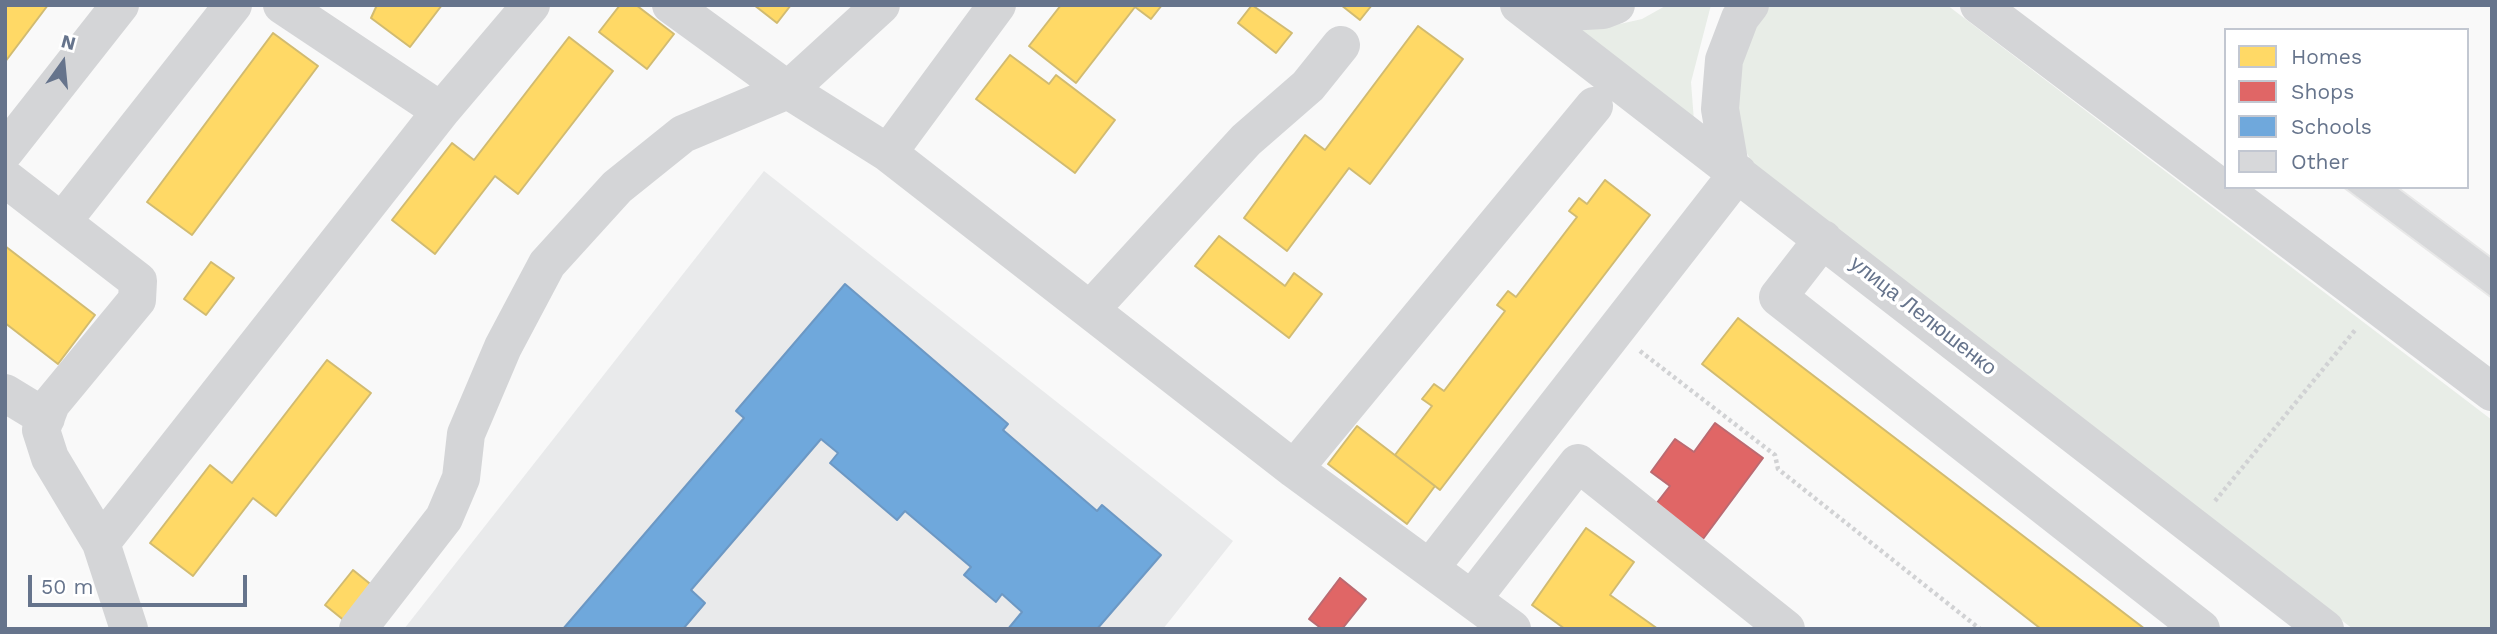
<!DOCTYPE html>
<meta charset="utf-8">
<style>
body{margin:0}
#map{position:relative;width:2497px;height:634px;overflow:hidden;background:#f9f9f9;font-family:"Work Sans",sans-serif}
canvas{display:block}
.frame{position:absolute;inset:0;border:7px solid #66748c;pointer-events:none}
.legend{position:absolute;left:2224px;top:28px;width:245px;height:161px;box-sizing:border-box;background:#fff;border:2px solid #c2c7d1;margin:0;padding:9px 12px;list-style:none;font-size:21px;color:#66748c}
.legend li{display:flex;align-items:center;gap:14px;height:35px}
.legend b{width:35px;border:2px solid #c2c7d1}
.north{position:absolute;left:28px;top:28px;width:70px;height:70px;-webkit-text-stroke:5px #fff;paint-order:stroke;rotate:15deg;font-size:19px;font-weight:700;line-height:28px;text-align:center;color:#66748c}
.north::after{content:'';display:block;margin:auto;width:24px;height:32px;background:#66748c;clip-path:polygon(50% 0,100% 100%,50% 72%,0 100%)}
.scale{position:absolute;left:28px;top:575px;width:219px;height:32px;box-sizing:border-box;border:4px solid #66748c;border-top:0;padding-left:9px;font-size:21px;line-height:24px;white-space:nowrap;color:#66748c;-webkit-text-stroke:5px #fff;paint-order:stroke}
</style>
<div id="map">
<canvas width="2497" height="634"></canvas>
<div class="frame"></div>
<ul class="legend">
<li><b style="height:19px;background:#ffd966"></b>Homes</li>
<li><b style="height:19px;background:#e06666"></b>Shops</li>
<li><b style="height:19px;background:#6fa8dc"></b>Schools</li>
<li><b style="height:19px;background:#d7d8da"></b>Other</li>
</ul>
<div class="north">N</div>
<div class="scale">50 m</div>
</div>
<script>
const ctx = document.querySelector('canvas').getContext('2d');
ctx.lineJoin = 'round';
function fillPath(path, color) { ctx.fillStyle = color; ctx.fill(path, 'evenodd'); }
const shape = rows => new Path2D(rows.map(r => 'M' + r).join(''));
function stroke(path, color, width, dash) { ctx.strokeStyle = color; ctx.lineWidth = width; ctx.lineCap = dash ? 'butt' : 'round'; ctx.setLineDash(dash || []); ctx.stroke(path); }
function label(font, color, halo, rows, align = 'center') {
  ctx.font = font + ' "Work Sans",sans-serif'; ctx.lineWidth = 7; ctx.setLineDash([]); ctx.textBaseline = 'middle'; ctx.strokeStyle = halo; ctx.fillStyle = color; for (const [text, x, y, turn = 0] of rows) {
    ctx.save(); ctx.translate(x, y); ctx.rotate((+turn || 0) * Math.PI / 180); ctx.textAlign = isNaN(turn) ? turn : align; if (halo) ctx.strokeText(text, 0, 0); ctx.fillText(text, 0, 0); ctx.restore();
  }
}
fillPath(shape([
 [764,171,1233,541,1163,629,404,629]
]), '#e9eaeb');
fillPath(shape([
 [1667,5,1711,5,1691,82,1695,134,1563,27,1620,24,1642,19],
 [1764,5,1947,5,2492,420,2492,629,2353,629,1759,174,1738,138,1732,63]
]), '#e8ede7');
const homes = shape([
 [5,5,48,5,5,62,5,5],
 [377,5,442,5,410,47,371,18,377,5],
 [620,5,636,5,674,34,647,69,599,32,620,5],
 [754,5,791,5,777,23,754,5],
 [1061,5,1162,5,1151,19,1135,7,1076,83,1029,46,1061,5],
 [1252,5,1292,33,1276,53,1238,23,1252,5],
 [1341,5,1372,5,1360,20,1341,5],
 [1418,26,1463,59,1370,184,1349,168,1287,251,1244,218,1305,135,1325,150,1418,26],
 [273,33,318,66,192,235,147,202,273,33],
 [569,37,613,71,518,194,495,176,435,254,392,220,452,143,474,160,569,37],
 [1010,55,1049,84,1056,75,1115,120,1075,173,976,99,1010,55],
 [1605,180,1650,215,1440,490,1395,455,1432,406,1422,399,1434,384,1444,391,1505,311,1497,305,1508,291,1516,297,1577,217,1569,211,1579,198,1587,204,1605,180],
 [1219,236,1285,286,1294,273,1322,294,1289,338,1195,266,1219,236],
 [5,246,95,315,58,364,5,323,5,246],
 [211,262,234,278,206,315,184,299,211,262],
 [1738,318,2145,629,2041,629,1702,364,1738,318],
 [327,360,371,393,276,516,253,498,193,576,150,543,210,465,232,483,327,360],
 [1357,426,1435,486,1407,524,1328,464,1357,426],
 [1586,528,1634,562,1610,595,1658,629,1565,629,1532,605,1586,528],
 [353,570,374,587,346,622,325,605,353,570]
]);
fillPath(homes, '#ffd966');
stroke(homes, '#d1bb71', 2);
const shops = shape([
 [1715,423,1763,458,1703,539,1656,504,1670,486,1651,472,1675,439,1694,452,1715,423],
 [1340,578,1366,599,1342,629,1322,629,1309,619,1340,578]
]);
fillPath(shops, '#e06666');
stroke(shops, '#bb6a71', 2);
const schools = shape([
 [845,284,1008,424,1003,430,1097,511,1102,505,1161,555,1097,629,1008,629,1022,612,1002,594,996,602,964,575,971,567,905,511,897,520,830,463,838,453,821,439,691,590,705,603,683,629,563,629,744,418,736,411,845,284]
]);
fillPath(schools, '#6fa8dc');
stroke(schools, '#6c98c4', 2);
const building = shape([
 [2343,187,2397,187,2492,258,2492,298,2343,187]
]);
fillPath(building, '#d7d8da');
stroke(building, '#e8e8e8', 2);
stroke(shape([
 [1640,351,1775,455,1778,469,1980,629],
 [2215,501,2356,329]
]), '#d1d2d4', 4.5, [3.5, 3.5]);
stroke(shape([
 [282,5,441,111],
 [671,5,788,90,888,153,1294,469,1512,629],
 [1519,5,2325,629],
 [1979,5,2492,392],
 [1531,14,1603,10,1616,5],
 [5,151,120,5],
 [888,153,997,5],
 [1730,167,1720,109,1724,60,1740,18,1750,5],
 [5,178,138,281,137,300,51,404,41,430,50,458,101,543,129,629],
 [62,222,233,5],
 [1823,239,1778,297,2201,629],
 [1091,309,1246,140,1308,86,1341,45],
 [5,393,46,418],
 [1294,469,1594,106],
 [101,543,441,111,531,5],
 [1430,568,1738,173],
 [1473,598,1578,463,1786,629],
 [358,629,444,518,461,478,466,434,503,347,547,264,617,187,683,134,788,90,881,5]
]), '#d4d5d7', 38);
label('21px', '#66748c', '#fff', [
 ["улица Лелюшенко",1923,316,38]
]);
</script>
